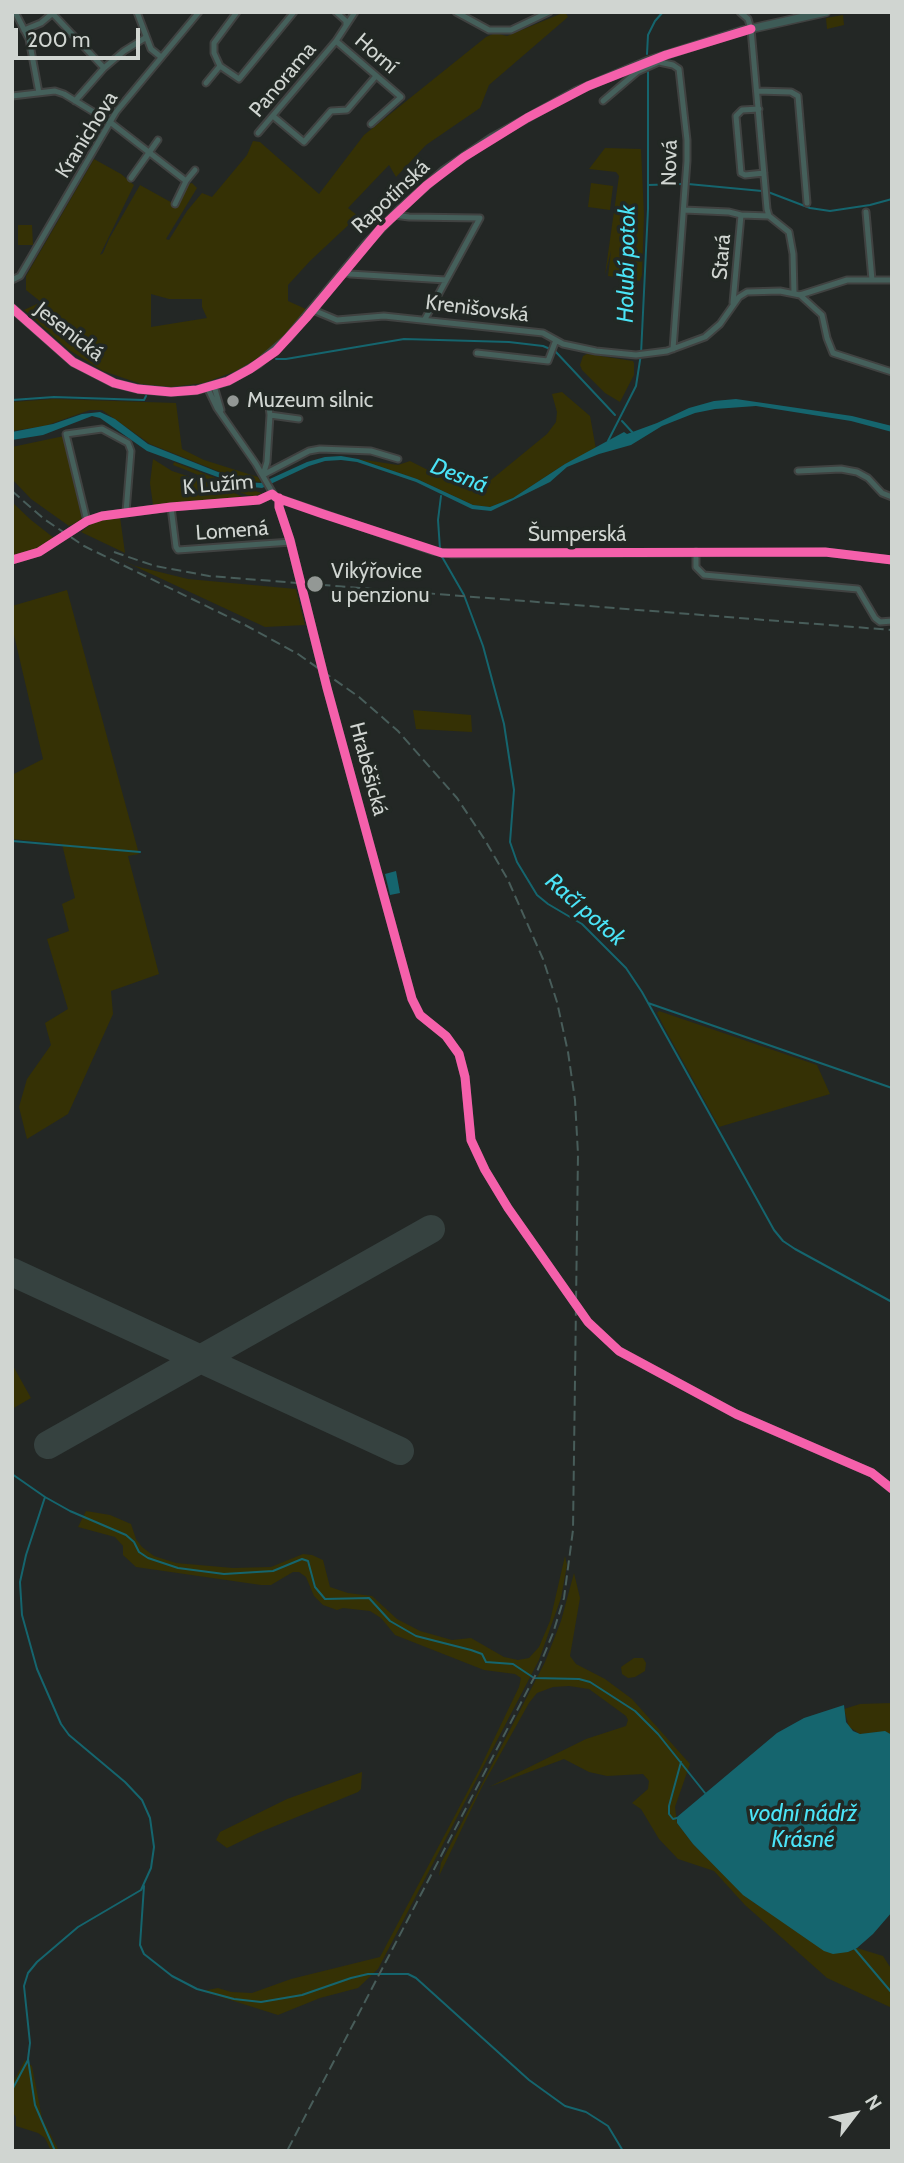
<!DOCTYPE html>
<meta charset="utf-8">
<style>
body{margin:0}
#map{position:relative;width:904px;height:2163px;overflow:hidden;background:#232725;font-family:Cabin,sans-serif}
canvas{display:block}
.frame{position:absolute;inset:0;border:14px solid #d0d5d1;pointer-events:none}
.north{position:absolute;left:820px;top:2079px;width:70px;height:70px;-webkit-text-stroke:5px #222824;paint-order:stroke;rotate:58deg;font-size:19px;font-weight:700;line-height:28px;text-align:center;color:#d0d5d1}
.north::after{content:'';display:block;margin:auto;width:24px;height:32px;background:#d0d5d1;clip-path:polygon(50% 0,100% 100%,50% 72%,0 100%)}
.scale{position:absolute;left:14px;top:28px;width:126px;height:32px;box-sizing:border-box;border:4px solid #d0d5d1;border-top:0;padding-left:9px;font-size:21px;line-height:24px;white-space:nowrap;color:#d0d5d1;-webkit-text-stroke:5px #222824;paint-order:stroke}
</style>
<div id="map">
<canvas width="904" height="2163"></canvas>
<div class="frame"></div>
<div class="north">N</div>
<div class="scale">200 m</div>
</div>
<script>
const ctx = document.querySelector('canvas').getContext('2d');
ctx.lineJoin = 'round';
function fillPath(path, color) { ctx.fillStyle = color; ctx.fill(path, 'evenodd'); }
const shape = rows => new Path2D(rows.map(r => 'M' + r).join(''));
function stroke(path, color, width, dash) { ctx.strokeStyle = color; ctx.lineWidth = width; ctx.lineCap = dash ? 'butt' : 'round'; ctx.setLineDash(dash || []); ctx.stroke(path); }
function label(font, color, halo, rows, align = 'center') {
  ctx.font = font + ' Cabin,sans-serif'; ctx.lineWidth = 7; ctx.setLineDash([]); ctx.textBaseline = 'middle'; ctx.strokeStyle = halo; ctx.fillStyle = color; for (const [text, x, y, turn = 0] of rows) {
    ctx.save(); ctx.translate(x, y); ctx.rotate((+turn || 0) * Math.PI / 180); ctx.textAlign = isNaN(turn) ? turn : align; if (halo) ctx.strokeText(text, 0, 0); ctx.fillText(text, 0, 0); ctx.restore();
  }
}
fillPath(shape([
 [565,12,568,17,489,85,480,108,426,145,396,177,389,165,348,208,358,216,310,261,288,285,288,301,308,310,278,346,236,371,204,383,171,387,141,384,103,371,69,350,24,310,41,302,26,290,26,276,94,159,121,174,134,185,100,255,103,253,109,239,140,185,176,205,188,184,192,183,197,188,166,239,169,240,187,211,202,193,212,197,247,155,253,141,260,142,319,194,364,135,486,37,495,33,507,36],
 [151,294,169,299,202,299,202,307,207,318,151,327],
 [843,15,844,25,827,29,826,18],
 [605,148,641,149,644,215,642,275,640,281,608,276,611,251,605,275,619,176,616,172,589,169],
 [591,183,613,186,610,210,588,207],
 [18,225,32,225,33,245,18,245],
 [587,354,633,361,634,363,634,375,620,402,605,393,582,370,580,365,583,356],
 [562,392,590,416,596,449,565,464,513,498,490,507,473,505,417,479,358,459,398,465,410,461,428,470,473,484,486,484,547,434,556,422,557,412,552,394],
 [54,399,176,403,182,449,204,460,258,477,261,482,240,480,150,444,102,410,90,410,45,426,12,431,12,402],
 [64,436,82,520,69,526,31,499,12,479,12,447],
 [153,459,172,471,224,488,245,498,153,505,150,483],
 [174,462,236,486,262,493,255,496,247,495,186,470,173,465],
 [12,502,31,520,54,538,28,554,12,557],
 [120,517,125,553,81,532,96,520],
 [119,559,135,566,188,579,296,589,305,625,265,627],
 [67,590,139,854,128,856,159,974,111,991,113,1014,68,1114,27,1139,19,1107,27,1079,51,1045,45,1023,68,1009,47,939,69,931,62,904,75,898,62,844,12,839,12,775,43,759,14,635,12,606],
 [413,710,471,715,472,732,416,729],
 [659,1011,817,1065,830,1094,719,1127,664,1027,657,1013],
 [12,1364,31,1398,12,1409],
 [86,1511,110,1515,131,1524,136,1539,142,1547,154,1556,176,1563,233,1568,271,1567,303,1554,312,1555,323,1560,330,1587,348,1593,372,1596,397,1619,420,1631,452,1640,471,1638,504,1657,518,1660,529,1658,539,1647,550,1621,565,1556,567,1565,561,1598,539,1660,378,1969,358,1988,320,1998,278,2015,202,1991,218,1988,231,1992,252,1993,291,1979,380,1957,480,1768,519,1687,521,1678,515,1674,484,1670,395,1635,381,1618,370,1611,343,1608,337,1610,323,1605,314,1596,306,1577,299,1572,293,1572,271,1585,261,1585,136,1567,123,1555,123,1546,115,1537,78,1527],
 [574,1573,580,1598,570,1656,576,1664,605,1679,632,1699,690,1764,675,1807,677,1823,693,1844,754,1903,848,1952,857,1948,883,1956,892,1970,892,2008,827,1978,745,1905,714,1871,678,1859,659,1839,641,1809,632,1803,648,1789,649,1781,643,1774,607,1776,589,1772,564,1759,489,1787,586,1739,626,1726,628,1720,626,1716,589,1689,569,1686,553,1687,537,1693,529,1703,482,1787,439,1876,441,1863,545,1662,561,1621],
 [634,1658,643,1658,646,1663,645,1671,635,1677,628,1678,622,1674,621,1667],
 [892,1703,892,1735,882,1732,860,1734,849,1727,844,1709,860,1704],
 [362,1772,361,1789,358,1792,258,1833,227,1848,216,1840,220,1832,287,1799],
 [25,2060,32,2066,42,2118,59,2151,51,2151,45,2138,38,2133,16,2126,16,2117,12,2112,12,2084]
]), '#353105');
fillPath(shape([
 [736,399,852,416,892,426,892,432,851,421,756,406,715,409,695,413,662,426,631,445,599,454,567,467,550,482,491,511,472,509,416,482,357,462,341,460,325,461,309,466,262,488,242,486,147,451,100,418,92,416,43,435,12,440,12,432,53,424,82,414,100,412,115,419,148,444,243,482,261,483,307,462,325,457,341,456,358,459,417,479,473,505,490,507,513,498,565,464,624,432,627,434,657,423,689,408,714,401],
 [396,871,400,893,390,895,385,874],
 [844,1705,846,1722,853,1731,860,1734,885,1731,892,1735,892,1912,873,1934,857,1948,848,1952,833,1954,824,1951,743,1895,693,1844,677,1823,677,1817,777,1733,804,1718]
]), '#15656e');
stroke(shape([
 [647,54,648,35,655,21,663,12],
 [688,184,762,191],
 [648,185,682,184],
 [768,192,810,208,830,211,870,205,892,199],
 [276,359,286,359,404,339,509,342,543,346,555,351,615,415],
 [12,400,54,397,144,400,146,396],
 [622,421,633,433],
 [608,441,636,386,641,354,648,209,648,72],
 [440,549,438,520,441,496],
 [441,555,464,595,483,646,504,724,514,790,510,842,517,862,537,895,548,904,582,924,626,968,642,992,774,1230,783,1241,795,1249,892,1302],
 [12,841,140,852],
 [648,1003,892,1088],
 [12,1474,45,1497,70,1511,126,1535,134,1542,139,1552,148,1558,178,1568,224,1574,273,1571,302,1559,308,1561,315,1587,325,1599,369,1598,390,1621,416,1636,471,1650,482,1654,486,1662,513,1664,534,1678,579,1679,590,1682,635,1711,658,1734,705,1793],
 [45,1497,26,1555,20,1582,22,1615,37,1669,61,1724,69,1735,125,1782,142,1800,150,1818,154,1847,151,1868,141,1890,78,1927,37,1962,28,1973,24,1986,30,2043,28,2059,35,2105,55,2151],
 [677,1818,673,1819,669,1814,669,1806,681,1762],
 [144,1886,140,1945,144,1954,172,1976,197,1989,234,1999,261,2002,302,1995,351,1978,368,1974,408,1974,416,1978,529,2080,565,2106,586,2112,608,2126,623,2151],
 [854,1948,892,1993],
 [12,2090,28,2060]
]), '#15656e', 2);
stroke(shape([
 [12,1272,400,1451],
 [48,1445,431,1229]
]), '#364240', 28);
const minor = shape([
 [15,12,29,39,39,93],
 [137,12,151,49,161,57],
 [237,12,214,43,214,53,220,66,239,79,294,12],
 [336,12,346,21,346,25],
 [456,12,489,30,511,30,549,12],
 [740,12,748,19,751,29,767,209,769,216,789,232,793,254,794,293],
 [53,14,104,68],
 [24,30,41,23,54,12],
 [336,41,401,97,371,124],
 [206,83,220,66],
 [757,91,791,92,798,96,807,203],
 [12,96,55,91,64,94,110,122,186,181],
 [75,101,104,68,124,51,145,38],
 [603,101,637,72,659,62,673,65,679,69,687,140,687,161,673,349],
 [759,109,742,110,736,116,741,173,745,175,764,173],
 [273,116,304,142,331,111,347,110,376,76],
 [258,133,336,41,355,12],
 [131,178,158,140],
 [175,204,186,181,195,170],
 [684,210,729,212,741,215,733,303],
 [866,212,872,280],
 [394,215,409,217,480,218,425,319],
 [741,215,769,216],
 [343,272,350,274,446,280],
 [12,280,20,276,116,112,199,12],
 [800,295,822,315,827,338,833,353,892,372],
 [313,310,337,320,384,316,543,333,563,344,596,351,636,355,667,351,705,337,720,324,739,297,747,292,780,291,800,295,847,280,892,280],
 [477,353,548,361,556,340],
 [214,386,221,410],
 [207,387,217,408,256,464,275,497,433,551,452,554,825,552,892,560],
 [268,398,270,415],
 [798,471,841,469,857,472,868,478,882,493,892,497],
 [263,475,309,451,320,449,371,451,398,459],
 [263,475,267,462,270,415,299,419],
 [279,498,279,507,290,540,327,688,412,999,420,1015,446,1036,459,1054,465,1077,471,1140,485,1170,508,1208,588,1322,619,1351,736,1414,872,1473,892,1489],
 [171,507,176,547,178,550,291,542],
 [87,521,66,434,102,429,128,443,131,451,126,512],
 [696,552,696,567,704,575,858,589,875,618,880,622,892,621],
 [12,560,39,552,87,521,102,516,171,507,259,500,272,494]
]);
const major = shape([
 [12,308,73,362,114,383,138,389,171,392,197,390,228,381,258,364,288,338,366,244,400,209,443,171,493,137,576,91,647,61,741,31,826,12]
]);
stroke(minor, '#404241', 9);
stroke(major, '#404241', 10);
stroke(minor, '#45605b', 5);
stroke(major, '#3e5c57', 7);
stroke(shape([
 [12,491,44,519,84,546,245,625,298,654,359,697,398,731,457,798,485,840,508,880,543,959,557,1002,568,1052,575,1100,578,1154,573,1530,564,1598,553,1633,536,1674,287,2151],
 [114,552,155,566,209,576,892,630]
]), '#485d5a', 2, [10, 5]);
stroke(shape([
 [12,308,73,362,114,383,138,389,171,392,197,390,228,381,250,369,276,351,306,318,381,228,427,185,464,157,527,118,588,86,666,55,751,29],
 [279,498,279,507,290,540,327,688,412,999,420,1015,446,1036,459,1054,465,1077,471,1140,485,1170,508,1208,588,1322,619,1351,736,1414,872,1473,892,1489],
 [12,560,39,552,87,521,102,516,171,507,259,500,272,494,277,498,323,514,442,553,825,552,892,560]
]), '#f560ab', 9);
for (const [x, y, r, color] of [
 [233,401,7,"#939895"],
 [315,584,9,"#939895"]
]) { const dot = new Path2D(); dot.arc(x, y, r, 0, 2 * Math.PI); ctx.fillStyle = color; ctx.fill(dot); stroke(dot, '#222824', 2.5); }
label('21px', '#d0d5d1', '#222824', [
 ["Horní",376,54,41],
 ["Panorama",283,80,-50],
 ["Kranichova",87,135,-58],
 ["Nová",670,163,-89],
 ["Rapotínská",391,197,-43],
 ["Stará",722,257,-85],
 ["Krenišovská",477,309,7],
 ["Jesenická",69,332,38],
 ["K Lužím",218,485,-5],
 ["Lomená",232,531,-4],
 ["Šumperská",577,535],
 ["Hraběšická",368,769,75]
]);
label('21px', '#d0d5d1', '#222824', [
 ["Muzeum silnic",247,401],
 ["Vikýřovice",331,572],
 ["u penzionu",331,596]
], 'left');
label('italic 23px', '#4be4f7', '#222824', [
 ["Holubí potok",627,264,-89],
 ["Desná",459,476,21],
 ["Račí potok",585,910,41],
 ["vodní nádrž",803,1814],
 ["Krásné",803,1840]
]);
</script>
